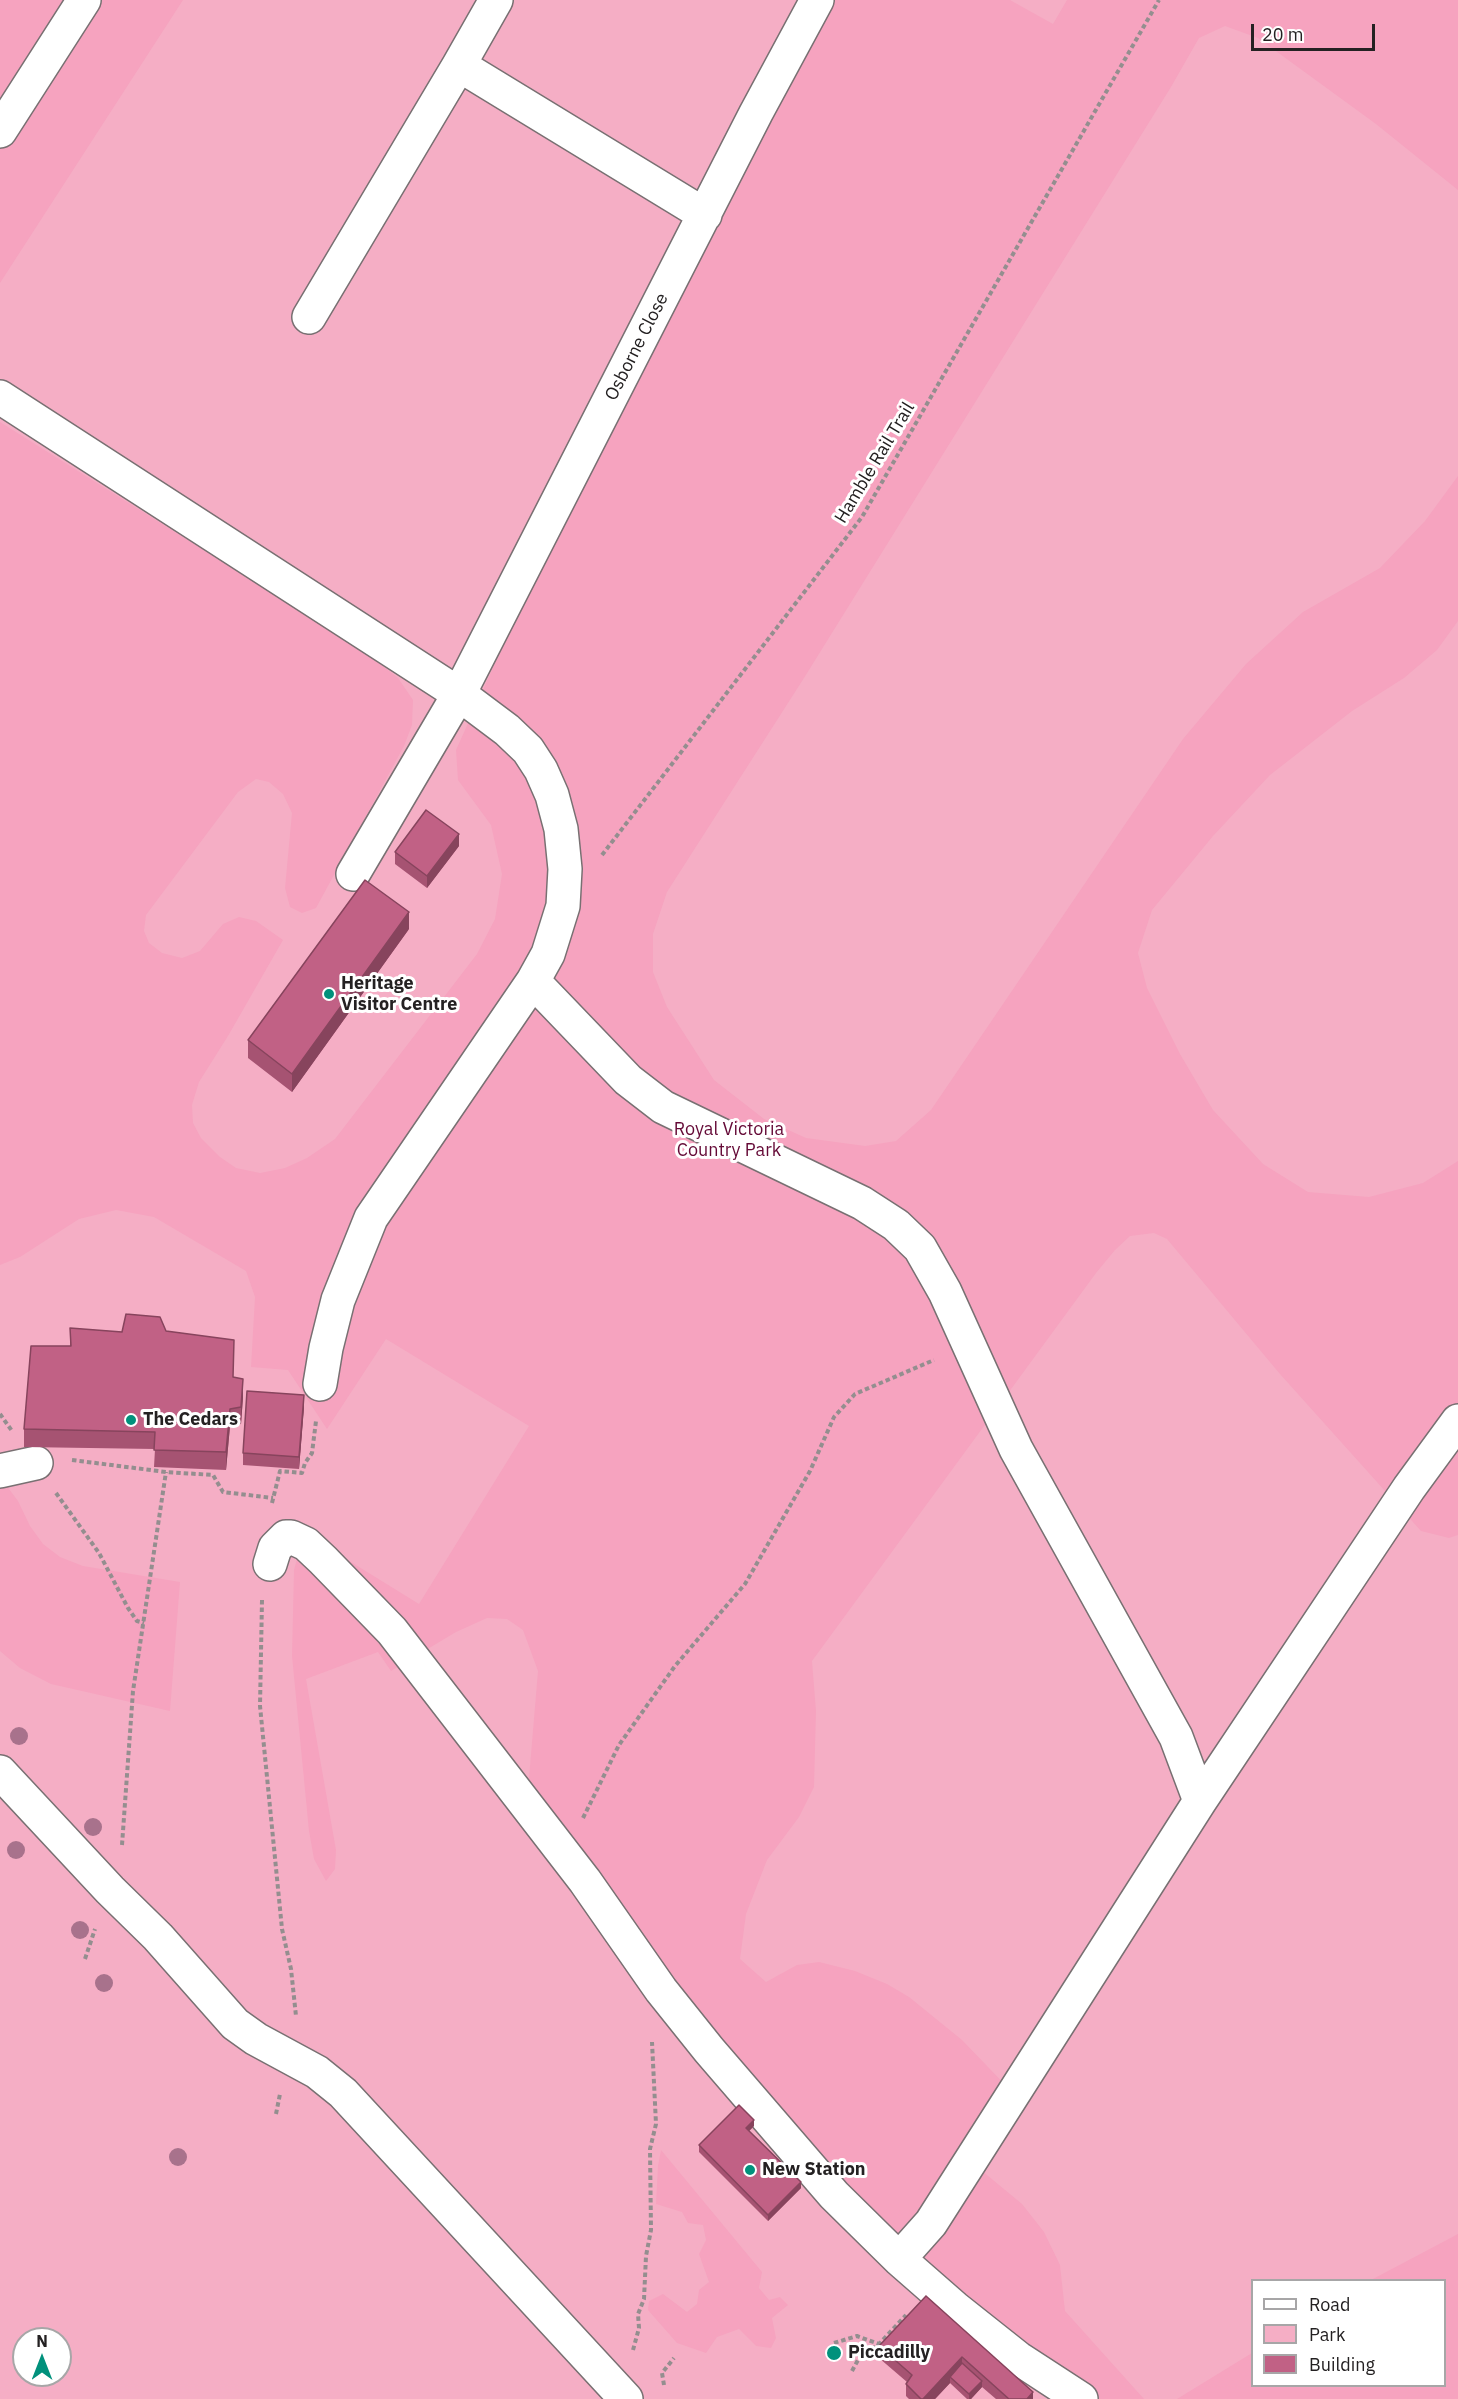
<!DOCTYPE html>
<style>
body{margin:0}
#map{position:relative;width:1458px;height:2399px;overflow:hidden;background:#fcf3f5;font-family:"IBM Plex Sans",sans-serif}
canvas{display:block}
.legend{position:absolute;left:1251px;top:2279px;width:195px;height:108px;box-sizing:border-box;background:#fff;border:2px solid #a7a6a7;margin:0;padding:8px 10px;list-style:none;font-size:18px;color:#242122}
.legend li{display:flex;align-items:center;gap:12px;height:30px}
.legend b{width:30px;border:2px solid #a7a6a7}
.north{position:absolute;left:12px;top:2327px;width:60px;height:60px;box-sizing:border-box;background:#fff;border:2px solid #a7a6a7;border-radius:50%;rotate:0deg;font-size:16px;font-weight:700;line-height:24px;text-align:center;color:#242122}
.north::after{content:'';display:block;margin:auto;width:21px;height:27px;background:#01917c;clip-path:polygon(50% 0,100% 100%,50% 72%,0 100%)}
.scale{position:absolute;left:1251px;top:24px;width:124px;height:27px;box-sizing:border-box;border:3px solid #242122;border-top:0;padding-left:8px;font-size:18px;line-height:21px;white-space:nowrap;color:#242122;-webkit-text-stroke:4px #fff;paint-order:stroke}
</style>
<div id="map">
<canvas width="1458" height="2399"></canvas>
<ul class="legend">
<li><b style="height:8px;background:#fff"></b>Road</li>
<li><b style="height:16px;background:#f5aec5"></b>Park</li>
<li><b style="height:16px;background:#c16185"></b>Building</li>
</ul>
<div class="north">N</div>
<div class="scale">20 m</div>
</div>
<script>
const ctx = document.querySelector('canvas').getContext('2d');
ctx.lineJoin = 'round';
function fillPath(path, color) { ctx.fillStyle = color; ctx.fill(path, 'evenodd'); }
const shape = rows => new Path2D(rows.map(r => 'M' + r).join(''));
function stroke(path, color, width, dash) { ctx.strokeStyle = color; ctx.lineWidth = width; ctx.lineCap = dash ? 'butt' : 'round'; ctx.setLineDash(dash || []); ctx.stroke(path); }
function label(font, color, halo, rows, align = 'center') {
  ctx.font = font + ' "IBM Plex Sans",sans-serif'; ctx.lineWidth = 6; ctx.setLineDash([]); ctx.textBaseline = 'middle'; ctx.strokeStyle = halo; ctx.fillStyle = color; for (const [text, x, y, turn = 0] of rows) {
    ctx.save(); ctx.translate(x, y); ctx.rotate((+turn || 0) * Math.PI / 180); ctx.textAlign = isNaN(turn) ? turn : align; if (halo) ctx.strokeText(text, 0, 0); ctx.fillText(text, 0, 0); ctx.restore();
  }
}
fillPath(shape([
 [0,0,1458,0,1458,2399,0,2399],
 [1252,2280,1444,2280,1444,2386,1252,2386],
 [24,2339,60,2339,60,2375,24,2375]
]), '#f5aec5');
fillPath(shape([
 [0,0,183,0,0,283],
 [828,0,1010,0,1053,24,1067,0,1458,0,1458,190,1376,124,1258,38,1225,26,1199,38,1171,87,804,678,667,892,653,934,653,972,667,1007,714,1080,764,1119,806,1138,865,1146,896,1141,931,1110,1183,739,1246,664,1303,612,1380,568,1425,521,1458,476,1458,621,1437,650,1404,678,1352,711,1270,775,1213,836,1152,910,1138,953,1147,988,1180,1054,1213,1110,1263,1164,1308,1192,1369,1197,1423,1183,1458,1161,1458,1535,1449,1538,1421,1531,1280,1374,1167,1239,1154,1233,1130,1236,1115,1250,1096,1273,812,1661,816,1711,814,1787,799,1817,767,1860,746,1914,740,1959,766,1982,797,1965,819,1962,855,1971,887,1984,909,1997,962,2040,1013,2093,970,2161,1022,2204,1044,2232,1060,2265,1065,2311,1144,2399,1097,2399,970,2303,857,2198,771,2107,528,1790,538,1671,523,1630,507,1619,487,1618,456,1632,391,1671,378,1652,306,1679,336,1850,335,1869,326,1881,314,1859,309,1831,292,1656,294,1570,304,1533,419,1604,529,1426,386,1339,327,1429,288,1370,251,1367,255,1297,246,1271,154,1217,116,1210,79,1219,20,1257,0,1265,0,422,364,651,398,678,413,700,412,725,404,746,316,908,302,913,290,907,285,888,292,813,283,794,269,782,256,779,238,792,146,915,144,931,149,943,162,953,182,958,200,951,223,924,239,917,256,921,283,940,228,1036,199,1082,192,1105,193,1123,201,1138,220,1157,236,1168,260,1173,285,1168,307,1158,335,1139,477,954,495,919,502,874,491,825,458,780,456,750,575,485],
 [0,1477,18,1501,30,1526,43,1544,60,1557,83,1566,180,1582,170,1711,51,1684,20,1668,0,1651],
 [661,2150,762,2272,759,2288,769,2300,780,2297,788,2305,772,2318,776,2338,771,2348,756,2346,739,2329,717,2337,706,2353,677,2343,648,2310,649,2301,663,2294,687,2312,697,2304,699,2290,709,2282,699,2254,706,2240,703,2225,688,2223,682,2212,656,2204,658,2166],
 [1458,2234,1458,2399,1177,2399,1252,2353,1252,2386,1444,2386,1444,2280,1371,2280]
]), '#f6a3bf');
const minor = shape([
 [496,0,459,65,705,215],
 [0,131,84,0],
 [309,317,459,65],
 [0,397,459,694,507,730,528,750,541,770,552,795,561,829,565,869,563,906,548,954,533,981,371,1218,338,1300,326,1348,320,1384],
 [353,874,459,694,756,113,817,0],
 [533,981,628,1080,663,1107,862,1203,896,1225,920,1248,945,1292,1016,1449,1176,1737,1200,1801],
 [0,1471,36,1463],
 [270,1564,275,1548,286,1537,291,1537,306,1544,323,1560,392,1631,585,1881,661,1990,709,2050,834,2195,899,2259,955,2308,1018,2358,1081,2399],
 [0,1772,110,1890,158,1937,235,2024,256,2039,317,2072,343,2093,626,2399],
 [899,2259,931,2223,1200,1801,1409,1488,1458,1421]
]);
stroke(minor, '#787072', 36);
stroke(shape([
 [602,855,862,517,1159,0],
 [0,1414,12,1431],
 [72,1460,166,1472,213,1475,223,1492,273,1498],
 [56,1493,99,1553,128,1608,137,1621,144,1623],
 [272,1503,280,1471,302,1473,305,1463,312,1453,316,1421],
 [262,1600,260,1706,282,1929,291,1969,296,2016],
 [583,1818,619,1745,675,1666,745,1584,810,1471,834,1417,855,1394,934,1360],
 [122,1845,133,1691,166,1472],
 [85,1959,95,1929],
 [276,2114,280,2094],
 [834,2343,857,2336,879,2344],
 [633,2350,639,2328,638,2314,644,2299,646,2256,651,2230,650,2149,656,2124,652,2042],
 [852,2371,858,2360,879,2344,906,2315],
 [664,2385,662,2373,674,2358]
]), '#948e8f', 4, [4.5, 3]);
stroke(minor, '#fff', 33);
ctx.fillStyle = '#a8728c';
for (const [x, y] of [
 [19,1736],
 [93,1827],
 [16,1850],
 [80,1930],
 [104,1983],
 [178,2157]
]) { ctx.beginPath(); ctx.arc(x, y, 9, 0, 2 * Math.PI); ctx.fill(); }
fillPath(shape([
 [459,846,427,888,395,864,395,852],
 [409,929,292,1092,248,1058,248,1040],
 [70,1328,122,1332,166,1331,234,1377,243,1397,241,1424,230,1426,226,1470,154,1467,155,1449,24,1447,24,1429,70,1346],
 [304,1407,299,1469,243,1465,243,1453],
 [754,2126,749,2131,801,2188,768,2221,699,2152,699,2145],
 [926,2296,1033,2399,996,2399,982,2387,971,2399,967,2399,950,2383,935,2399,909,2399,906,2396,906,2384,907,2382,879,2358,879,2346]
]), '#a65372');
fillPath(shape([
 [459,834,459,846,427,888,427,876],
 [409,912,409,929,292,1092,292,1074],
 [243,1379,243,1397,241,1424,241,1407],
 [304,1395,304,1407,299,1469,299,1457],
 [230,1409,230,1426,226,1470,226,1452],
 [754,2120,754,2126,746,2134,746,2128],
 [801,2182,801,2188,768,2221,768,2215],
 [962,2357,962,2369,950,2377,950,2383,935,2399,923,2399],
 [982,2381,982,2387,971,2399,969,2399,969,2394],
 [1033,2392,1033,2399,1027,2399]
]), '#87445d');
const building = shape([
 [426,810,459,834,427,876,395,852,426,810],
 [365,880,409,912,292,1074,248,1040,365,880],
 [126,1314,160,1317,166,1331,234,1340,233,1377,243,1379,241,1407,230,1409,226,1452,154,1450,155,1432,24,1429,31,1346,71,1346,70,1328,122,1332,126,1314],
 [247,1391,304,1395,299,1457,243,1453,247,1391],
 [739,2105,754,2120,746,2128,801,2182,768,2215,699,2145,739,2105],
 [926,2296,1033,2392,1027,2399,1009,2399,962,2357,923,2399,921,2399,906,2384,912,2375,879,2346,926,2296],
 [962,2363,982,2381,969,2394,950,2377,962,2363]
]);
fillPath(building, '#c16185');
stroke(building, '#87445d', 1.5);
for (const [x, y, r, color] of [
 [329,994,6,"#01917c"],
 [131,1420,6,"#01917c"],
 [750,2170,6,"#01917c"],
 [834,2353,8,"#01917c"]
]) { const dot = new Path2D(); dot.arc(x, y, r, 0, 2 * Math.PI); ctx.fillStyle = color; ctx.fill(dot); stroke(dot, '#fff', 2); }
label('18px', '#242122', '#fff', [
 ["Osborne Close",637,347,-63],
 ["Hamble Rail Trail",875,463,-59]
]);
label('bold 18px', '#242122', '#fff', [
 ["Heritage",341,984],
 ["Visitor Centre",341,1005],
 ["The Cedars",143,1420],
 ["New Station",762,2170],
 ["Piccadilly",848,2353]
], 'left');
label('18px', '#640936', '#fff', [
 ["Royal Victoria",729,1130],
 ["Country Park",729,1151]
]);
</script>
